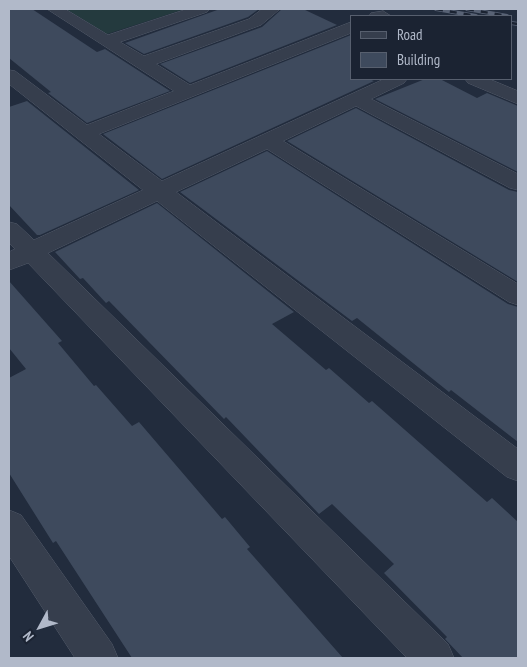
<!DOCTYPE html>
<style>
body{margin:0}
#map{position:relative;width:527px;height:667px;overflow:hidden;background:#222c3d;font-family:"PT Sans Narrow",sans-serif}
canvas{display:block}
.frame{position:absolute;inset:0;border:10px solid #b1b9c9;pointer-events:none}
.legend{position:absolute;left:350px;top:15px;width:162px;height:65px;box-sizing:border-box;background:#1b2332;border:1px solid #575f6e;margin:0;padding:6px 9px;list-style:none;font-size:15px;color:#b1b9c9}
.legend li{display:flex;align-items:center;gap:10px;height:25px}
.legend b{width:25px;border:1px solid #575f6e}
.north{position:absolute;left:15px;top:602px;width:50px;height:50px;-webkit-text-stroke:4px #1b2332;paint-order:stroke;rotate:231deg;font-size:14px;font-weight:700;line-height:20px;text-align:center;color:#b1b9c9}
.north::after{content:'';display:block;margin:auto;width:18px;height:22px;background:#b1b9c9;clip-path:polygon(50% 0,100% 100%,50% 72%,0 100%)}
</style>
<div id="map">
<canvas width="527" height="667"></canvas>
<div class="frame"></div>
<ul class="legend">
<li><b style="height:6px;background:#363e4d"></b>Road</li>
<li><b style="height:14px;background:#3e4a5d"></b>Building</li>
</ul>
<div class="north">N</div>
</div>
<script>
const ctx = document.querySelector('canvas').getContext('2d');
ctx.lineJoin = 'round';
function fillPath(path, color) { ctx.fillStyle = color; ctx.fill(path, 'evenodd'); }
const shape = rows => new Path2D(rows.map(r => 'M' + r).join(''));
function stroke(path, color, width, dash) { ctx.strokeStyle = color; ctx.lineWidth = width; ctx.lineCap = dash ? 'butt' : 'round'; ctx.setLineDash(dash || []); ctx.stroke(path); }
fillPath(shape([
 [66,9,185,9,107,34]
]), '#243a3e');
fillPath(shape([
 [9,9,32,9,97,52,105,49,170,91,87,123,48,93,51,92,9,58],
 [220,9,259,9,248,17,144,54,125,43],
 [282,9,303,9,337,25,190,83,160,64,262,27],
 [351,35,351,79,369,79,374,81,162,179,103,134],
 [425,79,440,79,477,98,487,93,518,106,518,172,375,99],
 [27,101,139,190,40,235,37,235,9,205,9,107],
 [356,108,509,190,518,192,518,282,287,141],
 [267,151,508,304,518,307,518,442,451,390,449,392,357,318,352,321,180,192],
 [157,203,294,312,272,324,326,370,329,368,369,403,372,401,487,502,492,498,518,522,518,658,463,658,445,639,447,637,384,573,394,564,332,504,319,514,226,417,224,419,109,301,106,303,83,278,80,279,55,252],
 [9,281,62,341,58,343,94,386,96,385,132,426,139,422,222,519,225,517,250,547,247,549,343,658,132,658,56,541,53,543,9,473,9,378,26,369,9,348]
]), '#3e4a5d');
const minor = shape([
 [47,9,65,9,108,35,187,9,210,9,207,12,120,42,144,56,249,19,262,9,280,9,261,25,156,64,190,85,351,22,351,33,99,134,162,181,384,79,407,79,404,83,371,99,518,174,518,190,510,188,356,106,283,141,518,284,518,305,509,302,267,149,176,192,518,449,518,481,507,477,157,201,48,253,448,644,454,658,407,658,28,263,9,270,9,252,15,249,9,243,9,222,17,224,34,240,143,190,9,84,9,70,15,71,87,125,174,91,47,9],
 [383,11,391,16,369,16,371,13,383,11],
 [465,79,489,79,518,91,518,104,468,83,465,79],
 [9,510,21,515,112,644,118,658,75,658,9,556,9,510]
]);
stroke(minor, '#545c6b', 1);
fillPath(minor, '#363e4d');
const rail = shape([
 [436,9,476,16],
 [467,9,507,16],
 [511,23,518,24]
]);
stroke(rail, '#586275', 4);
stroke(rail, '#1b2332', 2.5, [7]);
</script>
